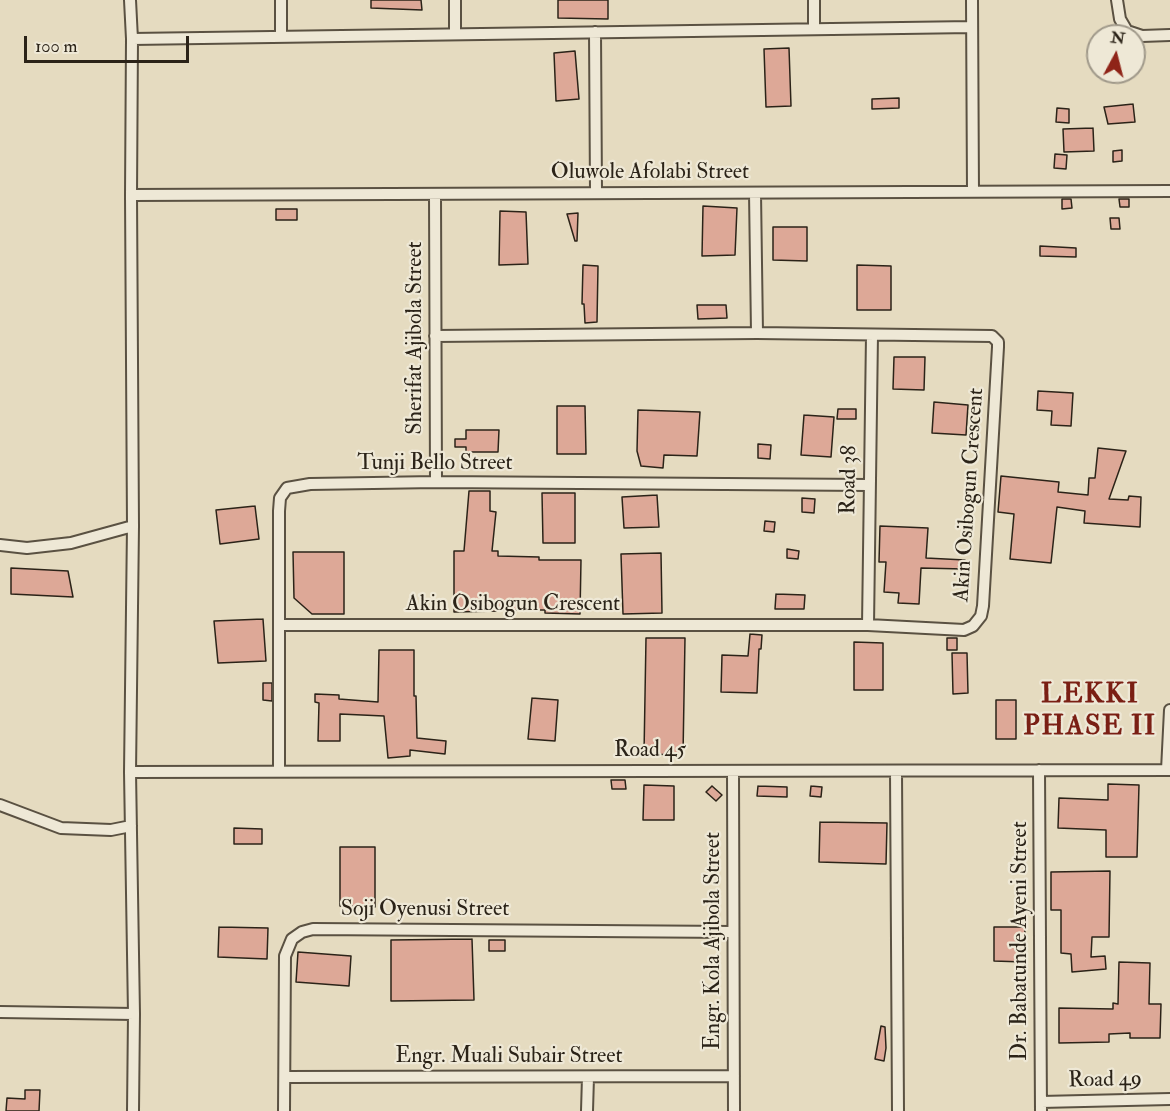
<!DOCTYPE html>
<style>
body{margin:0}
#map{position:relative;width:1170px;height:1111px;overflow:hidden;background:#e5dbc0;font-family:"IM FELL Double Pica",serif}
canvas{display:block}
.north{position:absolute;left:1086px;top:24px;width:60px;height:60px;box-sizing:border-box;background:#eee8d6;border:2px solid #a0998a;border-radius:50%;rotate:7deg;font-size:16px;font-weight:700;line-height:24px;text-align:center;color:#2b2318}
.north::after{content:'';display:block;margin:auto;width:21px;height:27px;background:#8f2418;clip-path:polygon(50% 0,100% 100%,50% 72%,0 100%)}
.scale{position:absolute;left:24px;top:36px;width:165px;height:27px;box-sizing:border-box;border:3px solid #2b2318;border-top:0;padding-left:8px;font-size:18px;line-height:21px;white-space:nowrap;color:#2b2318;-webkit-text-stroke:4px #eee8d6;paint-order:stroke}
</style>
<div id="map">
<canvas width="1170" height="1111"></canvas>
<div class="north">N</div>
<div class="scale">100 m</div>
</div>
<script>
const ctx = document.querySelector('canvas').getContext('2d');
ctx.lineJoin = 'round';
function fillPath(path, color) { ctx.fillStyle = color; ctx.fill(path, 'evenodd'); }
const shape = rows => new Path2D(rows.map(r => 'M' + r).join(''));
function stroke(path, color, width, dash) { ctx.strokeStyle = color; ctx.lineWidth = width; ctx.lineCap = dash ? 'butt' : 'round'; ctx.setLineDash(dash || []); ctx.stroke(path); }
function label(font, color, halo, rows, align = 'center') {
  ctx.font = font + ' "IM FELL Double Pica",serif'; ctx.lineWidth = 4.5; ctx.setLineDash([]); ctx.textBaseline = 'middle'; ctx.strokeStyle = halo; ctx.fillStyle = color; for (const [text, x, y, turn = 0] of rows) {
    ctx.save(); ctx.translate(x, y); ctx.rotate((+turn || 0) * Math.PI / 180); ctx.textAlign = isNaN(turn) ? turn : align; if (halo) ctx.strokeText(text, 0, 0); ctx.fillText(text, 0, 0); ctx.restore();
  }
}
const building = shape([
 [371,0,421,0,422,10,371,8,371,0],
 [558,0,608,0,608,19,558,18,558,0],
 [789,48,791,106,766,107,764,49,789,48],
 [575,51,579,99,556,101,554,53,575,51],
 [899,98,899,108,872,109,872,99,899,98],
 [1133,104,1135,122,1108,124,1104,107,1133,104],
 [1057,108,1069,109,1069,123,1056,122,1057,108],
 [1093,128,1094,151,1064,152,1063,129,1093,128],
 [1122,150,1122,161,1113,162,1113,151,1122,150],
 [1055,154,1067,155,1066,169,1054,168,1055,154],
 [1062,199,1071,199,1072,208,1062,209,1062,199],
 [1119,199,1129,199,1129,207,1120,207,1119,199],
 [703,206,737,208,735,255,702,256,703,206],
 [276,209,297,209,297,220,276,220,276,209],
 [500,211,526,212,528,264,499,265,500,211],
 [578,213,577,241,575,241,567,214,578,213],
 [1110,218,1119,218,1120,229,1111,229,1110,218],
 [773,227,807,227,807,261,773,260,773,227],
 [1040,246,1076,248,1076,257,1040,256,1040,246],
 [583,265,598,266,597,322,585,323,584,304,582,304,583,265],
 [857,265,891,266,891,310,857,310,857,265],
 [697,305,726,305,727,318,698,319,697,305],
 [894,357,925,357,924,390,893,389,894,357],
 [1038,391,1073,393,1071,426,1051,425,1052,411,1037,410,1038,391],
 [934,402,968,405,966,435,932,433,934,402],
 [557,406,585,406,586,454,557,454,557,406],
 [838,409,856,409,856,419,837,419,838,409],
 [638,410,700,412,697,456,664,455,663,468,641,466,637,451,638,410],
 [804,415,834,417,831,457,801,455,804,415],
 [466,430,499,430,498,452,466,452,466,447,455,447,455,439,466,439,466,430],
 [758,444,771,445,770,459,758,458,758,444],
 [1098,448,1126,451,1109,499,1128,500,1129,496,1141,497,1140,527,1084,523,1085,511,1057,507,1051,563,1010,559,1014,514,998,512,1001,476,1059,482,1058,492,1088,495,1089,478,1095,478,1098,448],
 [469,491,490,491,490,511,496,512,492,551,498,551,498,556,539,557,539,560,581,560,580,614,545,613,545,610,498,610,499,611,454,612,454,551,464,551,469,491],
 [542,493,575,493,575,543,543,543,542,493],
 [657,495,659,527,624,528,622,497,657,495],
 [802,498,815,499,814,513,802,512,802,498],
 [255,506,259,539,220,544,216,510,255,506],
 [765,521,775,522,774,532,764,531,765,521],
 [880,526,928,528,926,558,965,560,964,569,921,568,919,604,898,603,899,593,884,592,886,562,879,562,880,526],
 [787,549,799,551,798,559,787,558,787,549],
 [293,552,344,552,344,614,312,614,294,598,293,552],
 [661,553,662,613,623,614,621,554,661,553],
 [11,568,68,571,73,597,11,594,11,568],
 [776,594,805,595,804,609,775,609,776,594],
 [263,619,266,661,218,663,214,621,263,619],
 [750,634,762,635,761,649,759,649,757,693,721,692,722,655,748,656,750,634],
 [646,638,685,638,683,755,644,754,646,638],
 [947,638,957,638,957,650,947,650,947,638],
 [854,642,883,643,883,690,854,690,854,642],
 [379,650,414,650,414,696,416,696,417,738,446,741,445,754,410,750,410,756,388,758,384,716,340,714,340,741,318,741,319,703,315,702,315,694,339,695,339,699,378,702,379,650],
 [952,653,967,653,968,693,953,694,952,653],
 [263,683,272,683,272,701,263,700,263,683],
 [532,698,558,700,555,741,528,739,532,698],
 [996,700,1016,700,1016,739,996,739,996,700],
 [611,780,625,780,626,789,612,789,611,780],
 [1108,784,1139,785,1137,857,1106,857,1106,830,1058,828,1059,798,1108,800,1108,784],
 [644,785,674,786,674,820,643,820,644,785],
 [712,786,722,795,716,801,706,792,712,786],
 [758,786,787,787,787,797,757,796,758,786],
 [811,786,822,787,821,797,810,796,811,786],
 [820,822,887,823,886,864,819,862,820,822],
 [234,828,262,829,262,844,234,844,234,828],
 [340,847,375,847,375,907,340,906,340,847],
 [1110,871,1109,937,1092,937,1091,957,1105,956,1106,969,1072,972,1071,954,1061,953,1061,910,1051,910,1051,872,1110,871],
 [219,927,268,928,267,959,218,957,219,927],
 [994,927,1025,927,1024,962,994,961,994,927],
 [472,939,474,1000,391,1001,391,940,472,939],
 [489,940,505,940,505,951,489,951,489,940],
 [298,952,351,956,349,986,296,982,298,952],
 [1119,962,1150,963,1149,1004,1161,1004,1160,1038,1130,1038,1130,1033,1109,1034,1109,1042,1059,1043,1059,1008,1113,1009,1113,1003,1118,1004,1119,962],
 [881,1026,885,1027,886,1048,884,1061,875,1059,881,1026],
 [25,1090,40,1090,39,1111,6,1111,7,1098,25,1099,25,1090]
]);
fillPath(building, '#dda897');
stroke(building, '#2b2318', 1.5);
const minor = shape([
 [130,0,132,39,131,195,133,526,130,772,134,1014,133,1111],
 [281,0,281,37],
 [814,0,814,29],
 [972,0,973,192],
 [1117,0,1120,19,1127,31,1142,36,1170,35],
 [595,32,596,193],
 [455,34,455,0],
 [132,39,972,27],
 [755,193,757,333],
 [435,194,436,482],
 [131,195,1170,191],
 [0,545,27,548,71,543,133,526],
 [279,625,868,625,964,630,973,626,981,616,983,606,998,347,998,342,992,336,757,333,435,336],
 [868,625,872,335],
 [1039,770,1041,1111],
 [1167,770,1170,710],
 [279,771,279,511,280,498,287,488,310,484,436,482,869,485],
 [733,771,734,1111],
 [896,771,898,1111],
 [130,772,1170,770],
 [0,805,61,828,111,830,131,826],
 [0,1012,134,1014],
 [285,1077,734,1076],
 [1041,1102,1170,1099],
 [284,1111,285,956,292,939,302,932,313,929,733,932],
 [587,1111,588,1077]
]);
stroke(minor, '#5a5142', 14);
stroke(minor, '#eee8d6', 10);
label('22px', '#2b2318', '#eee8d6', [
 ["Oluwole Afolabi Street",650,173],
 ["Sherifat Ajibola Street",416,338,-90],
 ["Tunji Bello Street",435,464],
 ["Road 38",850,480,-89],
 ["Akin Osibogun Crescent",970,495,-86],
 ["Akin Osibogun Crescent",513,605],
 ["Road 45",650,751],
 ["Soji Oyenusi Street",425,910],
 ["Engr. Kola Ajibola Street",714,941,-90],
 ["Dr. Babatunde Ayeni Street",1021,941,-90],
 ["Engr. Muali Subair Street",509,1057],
 ["Road 49",1105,1081,-1]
]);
ctx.letterSpacing = '1.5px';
label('bold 28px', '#7a1f14', '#eee8d6', [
 ["LEKKI",1090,696],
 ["PHASE II",1090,728]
]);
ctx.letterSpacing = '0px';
</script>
